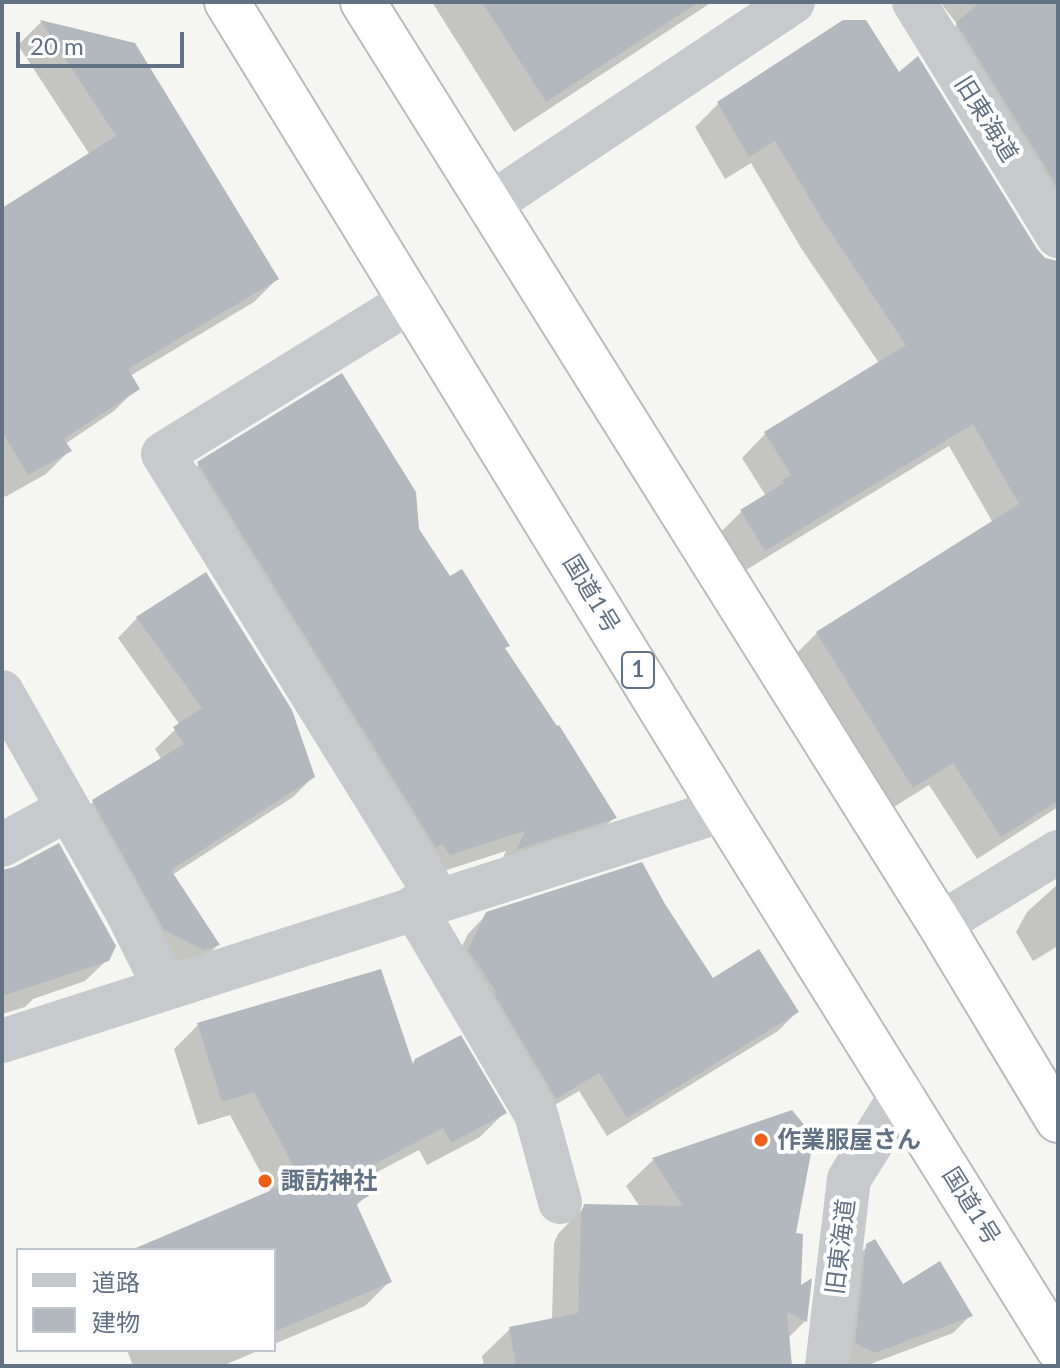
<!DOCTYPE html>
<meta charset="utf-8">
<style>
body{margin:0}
#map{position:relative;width:1060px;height:1368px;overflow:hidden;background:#f5f6f1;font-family:Lato,"Noto Sans JP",sans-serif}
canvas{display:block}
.frame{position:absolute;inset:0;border:4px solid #627285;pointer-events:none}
.legend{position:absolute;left:16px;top:1248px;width:260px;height:104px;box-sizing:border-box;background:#fff;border:2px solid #c0c7ce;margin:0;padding:10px 14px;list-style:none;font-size:24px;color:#627285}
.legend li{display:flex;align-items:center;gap:16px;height:40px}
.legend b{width:40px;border:2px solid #c0c7ce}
.scale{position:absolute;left:16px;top:32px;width:168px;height:36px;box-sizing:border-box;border:4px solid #627285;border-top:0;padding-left:10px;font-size:24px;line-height:28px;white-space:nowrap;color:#627285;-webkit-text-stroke:6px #fff;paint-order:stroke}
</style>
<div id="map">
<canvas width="1060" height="1368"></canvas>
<div class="frame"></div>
<ul class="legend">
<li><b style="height:10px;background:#c7cacd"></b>道路</li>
<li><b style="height:22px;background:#b2b8be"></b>建物</li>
</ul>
<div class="scale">20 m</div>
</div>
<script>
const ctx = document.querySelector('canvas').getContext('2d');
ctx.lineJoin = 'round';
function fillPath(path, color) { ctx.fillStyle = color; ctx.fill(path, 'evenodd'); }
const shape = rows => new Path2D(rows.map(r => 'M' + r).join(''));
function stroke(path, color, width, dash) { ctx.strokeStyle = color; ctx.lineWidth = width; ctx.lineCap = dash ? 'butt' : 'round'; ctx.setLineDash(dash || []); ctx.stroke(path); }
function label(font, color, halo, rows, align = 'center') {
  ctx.font = font + ' Lato,"Noto Sans JP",sans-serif'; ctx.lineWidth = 8; ctx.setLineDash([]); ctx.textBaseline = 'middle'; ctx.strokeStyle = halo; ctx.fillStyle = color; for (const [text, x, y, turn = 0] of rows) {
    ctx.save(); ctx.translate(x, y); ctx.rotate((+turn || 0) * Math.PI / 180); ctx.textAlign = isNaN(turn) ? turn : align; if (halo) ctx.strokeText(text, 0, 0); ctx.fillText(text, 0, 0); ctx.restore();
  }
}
fillPath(shape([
 [432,2,712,2,514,132],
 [940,2,1058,2,1058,253,934,48,957,24],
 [41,22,134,45,277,279,254,302,130,376,137,388,114,411,65,444,69,451,46,474,5,497,2,493,2,290,90,155,18,45],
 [719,103,1058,322,1058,807,977,859,929,785,889,810,793,657,817,633,993,523,949,446,741,573,718,535,741,512,766,496,742,458,765,434,879,363,801,248,751,163,725,179,695,127],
 [199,464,417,530,450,579,504,649,614,818,592,839,497,870,506,851,428,876,177,486],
 [137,618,313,777,293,797,172,875,218,945,198,964,183,969,144,950,74,822,93,802,162,760,155,749,180,725,118,638],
 [2,871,107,960,85,981,33,999,25,1007,2,1014],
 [1058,884,1058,946,1033,961,1016,932,1027,912],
 [487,914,712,981,797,1012,778,1031,607,1136,579,1091,536,1116,450,970,468,934],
 [198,1025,412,1066,504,1113,480,1137,427,1165,419,1150,358,1182,366,1196,356,1206,389,1282,365,1306,274,1344,274,1250,181,1250,271,1192,230,1115,198,1125,174,1049],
 [653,1160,793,1235,799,1289,805,1321,787,1339,789,1366,484,1366,482,1356,510,1329,552,1320,554,1243,558,1234,585,1206,640,1207,626,1186],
 [868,1246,902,1286,970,1316,953,1333,865,1366,849,1366,849,1264],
 [127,1350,260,1350,222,1366,133,1366]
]), '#0003');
fillPath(shape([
 [482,2,699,2,546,102],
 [980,2,1058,2,1058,188,956,23],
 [40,20,135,43,279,279,128,369,140,389,64,439,72,451,28,475,2,432,2,208,116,136],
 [843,20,866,20,899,72,918,56,1037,249,1045,258,1058,261,1058,801,1001,837,953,763,913,788,816,632,1019,504,973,424,765,551,740,510,784,483,782,480,791,475,764,432,906,345,825,224,775,141,749,157,717,102],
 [342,373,416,492,419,529,450,576,462,569,510,646,505,648,557,726,559,725,617,818,516,850,525,831,450,855,442,844,436,848,197,462],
 [206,572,292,710,315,777,171,870,220,945,204,950,164,930,92,800,184,744,173,727,202,708,136,617],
 [59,843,116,946,109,961,2,996,2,870,14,867],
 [642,862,665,904,713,978,759,949,799,1012,627,1118,599,1073,556,1099,494,994,496,992,468,950,486,912],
 [381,969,413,1064,415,1059,461,1035,507,1113,451,1143,443,1128,356,1174,369,1196,356,1203,392,1282,274,1332,274,1250,131,1250,300,1178,254,1092,222,1102,197,1023],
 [792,1110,814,1137,796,1233,803,1234,801,1285,812,1278,807,1322,787,1312,792,1366,516,1366,509,1327,578,1313,581,1215,584,1204,683,1206,652,1158],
 [875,1239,903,1284,940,1261,973,1316,875,1353,855,1343,866,1244]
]), '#b2b8be');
const trunk = shape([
 [227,2,723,810,1058,1348],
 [363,2,940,924,1058,1120]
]);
stroke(trunk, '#b9bbbe', 48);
stroke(shape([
 [914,2,1058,236],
 [489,205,793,2],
 [412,300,163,454,439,900],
 [2,692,127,912,165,988],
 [2,845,68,809],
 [414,907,536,1114,560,1202],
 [940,924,1058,852],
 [2,1041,723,810],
 [827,1366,849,1179,902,1094]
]), '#c7cacd', 44);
stroke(trunk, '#fff', 44);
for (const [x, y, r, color] of [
 [761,1140,8,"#f35e14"],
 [265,1181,8,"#f35e14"]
]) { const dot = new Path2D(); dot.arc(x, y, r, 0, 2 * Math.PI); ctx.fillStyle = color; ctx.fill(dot); stroke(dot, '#fff', 3); }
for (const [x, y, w] of [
 [638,670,32]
]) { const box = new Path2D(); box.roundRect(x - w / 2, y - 18, w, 36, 6); ctx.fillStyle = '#fff'; ctx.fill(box); stroke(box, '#627285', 2); }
label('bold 22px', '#627285', null, [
 ["1",638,670]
]);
label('24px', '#627285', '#fff', [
 ["旧東海道",986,119,58],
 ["国道1号",591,594,59],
 ["国道1号",971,1206,58],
 ["旧東海道",841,1247,-83]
]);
label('bold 24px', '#627285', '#fff', [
 ["作業服屋さん",777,1140],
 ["諏訪神社",281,1181]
], 'left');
</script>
